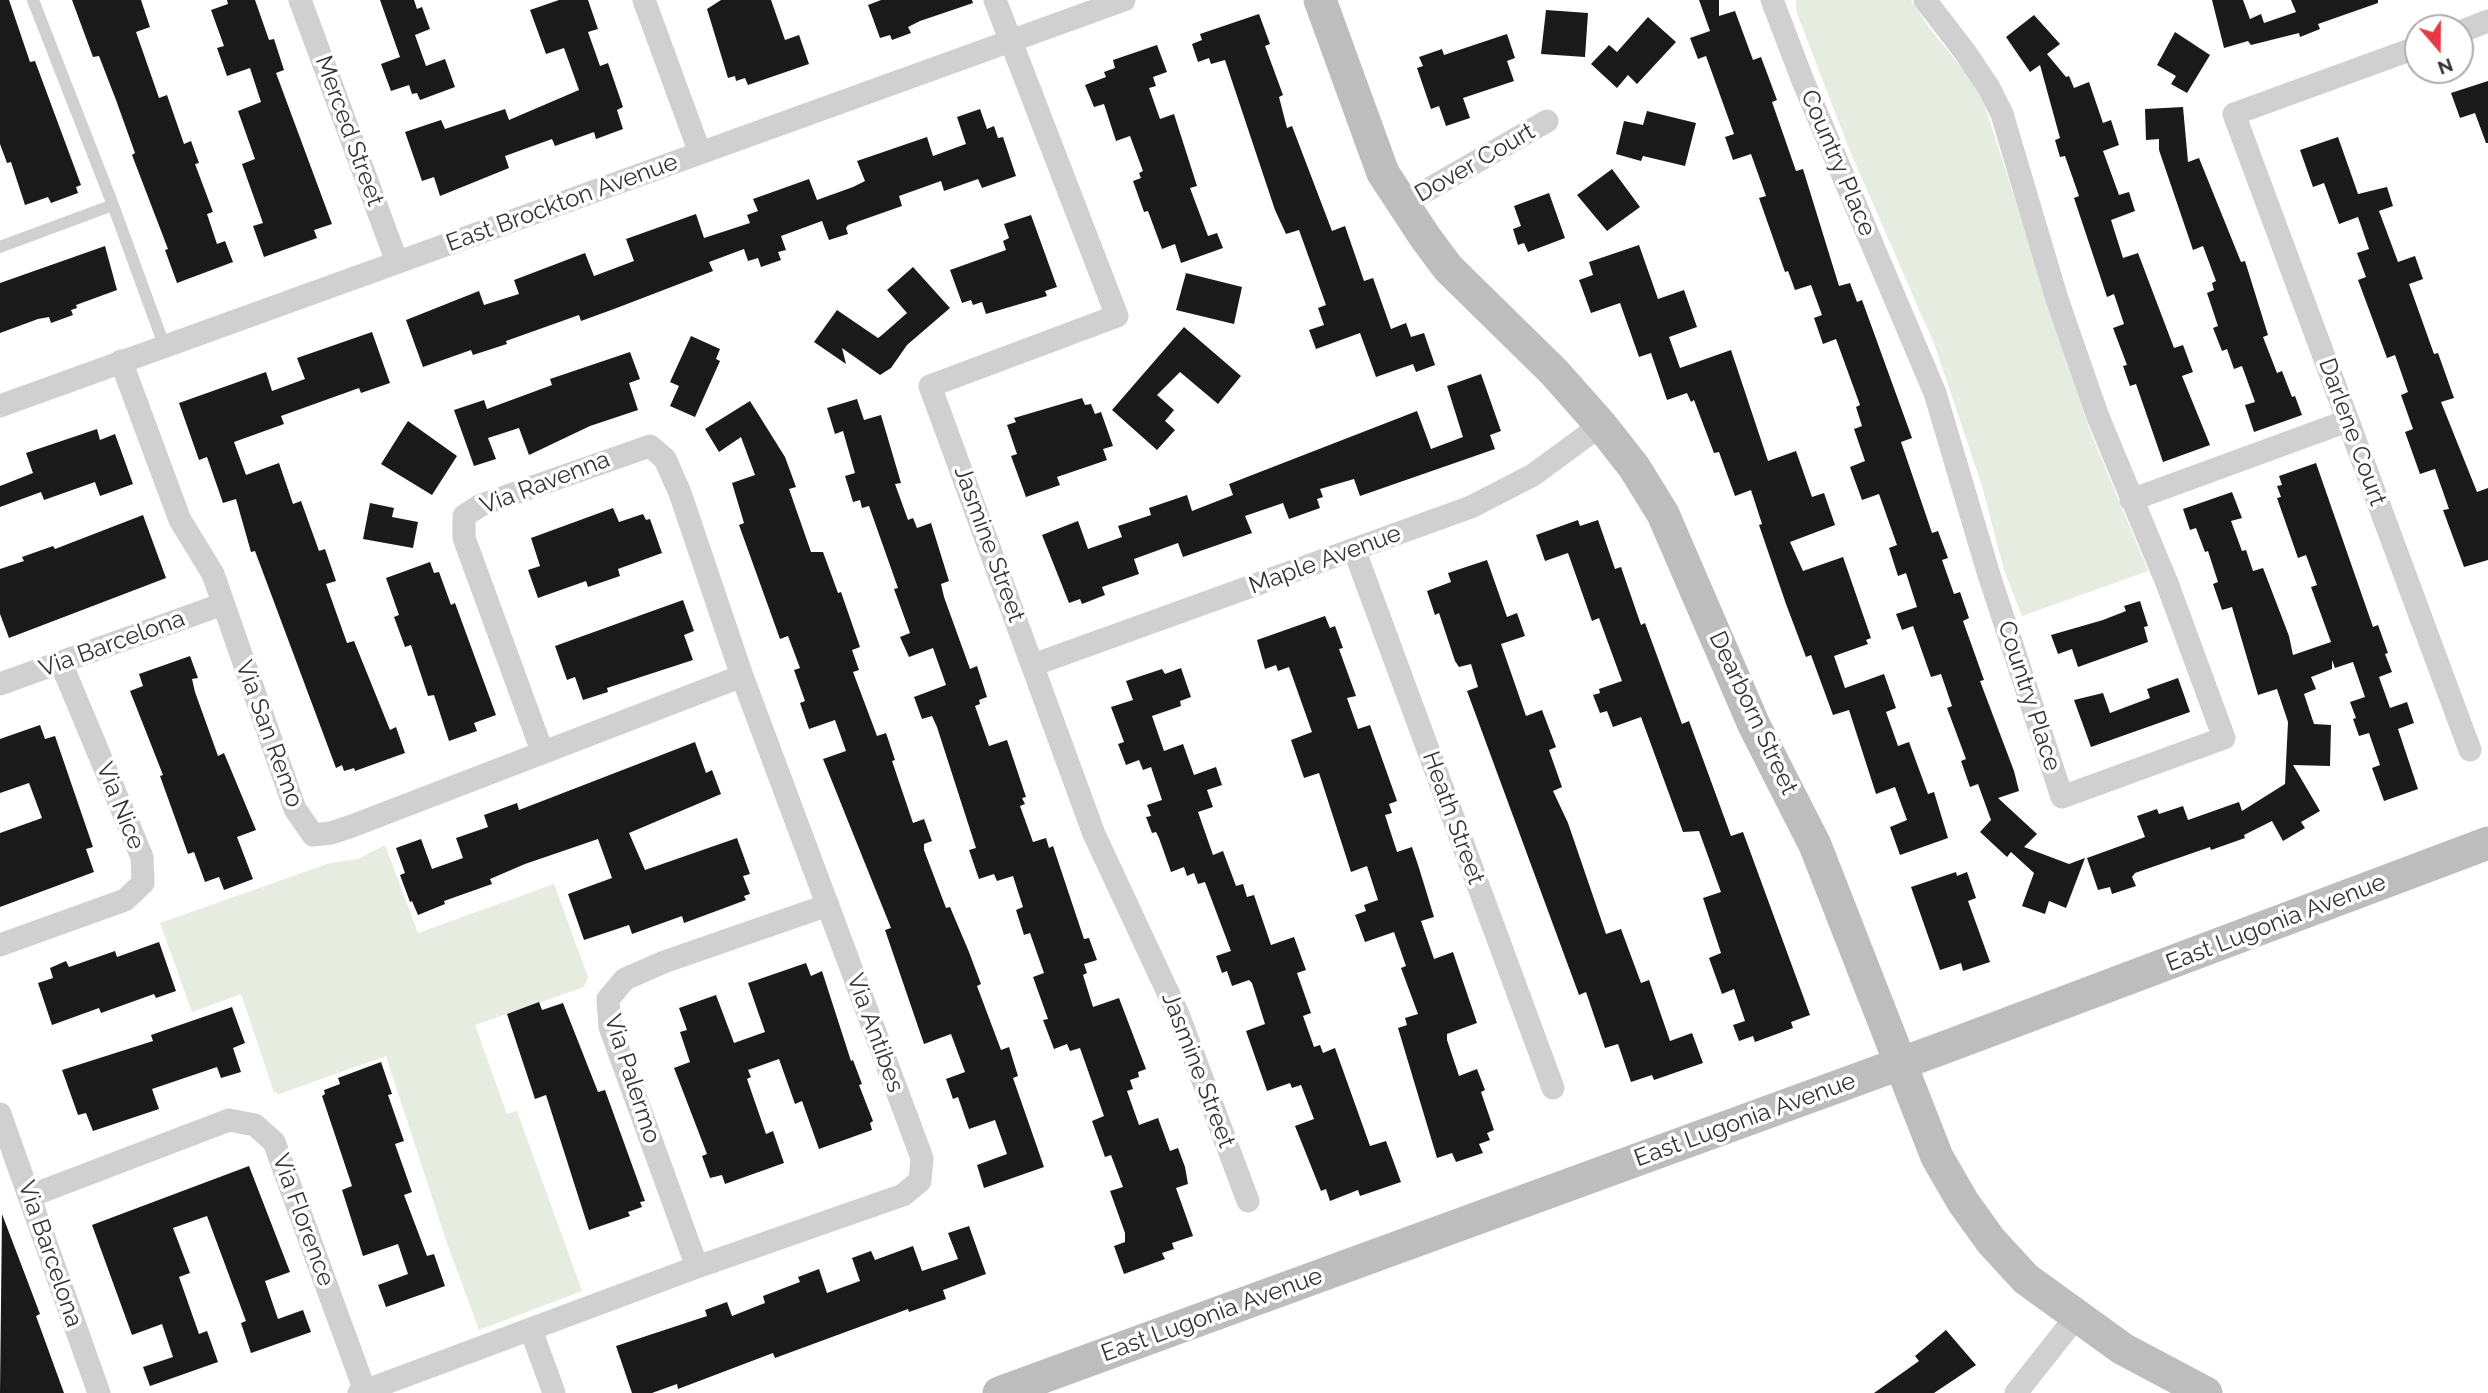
<!DOCTYPE html>
<style>
body{margin:0}
#map{position:relative;width:2488px;height:1393px;overflow:hidden;background:#fff;font-family:Raleway,sans-serif}
canvas{display:block}
.north{position:absolute;left:2404px;top:14px;width:70px;height:70px;box-sizing:border-box;background:#fff;border:2px solid #adadad;border-radius:50%;rotate:160deg;font-size:19px;font-weight:700;line-height:28px;text-align:center;color:#333}
.north::after{content:'';display:block;margin:auto;width:24px;height:32px;background:#e63946;clip-path:polygon(50% 0,100% 100%,50% 72%,0 100%)}
</style>
<div id="map">
<canvas width="2488" height="1393"></canvas>
<div class="north">N</div>
</div>
<script>
const ctx = document.querySelector('canvas').getContext('2d');
ctx.lineJoin = 'round';
function fillPath(path, color) { ctx.fillStyle = color; ctx.fill(path, 'evenodd'); }
const shape = rows => new Path2D(rows.map(r => 'M' + r).join(''));
function stroke(path, color, width, dash) { ctx.strokeStyle = color; ctx.lineWidth = width; ctx.lineCap = dash ? 'butt' : 'round'; ctx.setLineDash(dash || []); ctx.stroke(path); }
function label(font, color, halo, rows, align = 'center') {
  ctx.font = font + ' Raleway,sans-serif'; ctx.lineWidth = 7; ctx.setLineDash([]); ctx.textBaseline = 'middle'; ctx.strokeStyle = halo; ctx.fillStyle = color; for (const [text, x, y, turn = 0] of rows) {
    ctx.save(); ctx.translate(x, y); ctx.rotate((+turn || 0) * Math.PI / 180); ctx.textAlign = isNaN(turn) ? turn : align; if (halo) ctx.strokeText(text, 0, 0); ctx.fillText(text, 0, 0); ctx.restore();
  }
}
fillPath(shape([
 [1796,0,1911,0,1930,29,1966,73,1983,101,1995,137,2089,429,2148,571,2022,616,2004,570,1982,486,1935,346,1850,151,1796,11],
 [385,845,418,933,554,884,588,977,584,987,475,1025,507,1114,517,1111,582,1291,479,1330,447,1243,386,1056,279,1094,274,1092,241,994,192,1012,160,923,330,863,358,859]
]), '#e6ecdf');
fillPath(shape([
 [0,0,9,0,30,62,35,61,81,185,76,187,78,193,51,203,48,197,25,205,11,162,7,163,0,144],
 [72,0,141,0,150,27,136,32,159,98,167,95,184,144,191,141,199,163,195,164,213,212,207,214,217,244,225,241,233,262,177,283,165,250,168,249,132,155,135,153,116,100,99,56,93,57],
 [227,0,255,0,269,40,274,39,284,70,276,73,332,224,314,230,317,238,264,257,253,226,263,223,242,164,255,159,238,111,261,102,250,68,227,76,217,48,224,46,211,10,228,4],
 [380,0,414,0,417,9,422,7,430,29,415,35,426,66,445,59,455,87,420,100,417,93,412,94,409,85,391,91,381,64,400,57],
 [559,0,588,0,598,29,588,32,600,66,608,63,623,107,617,110,623,129,596,139,594,132,555,146,552,139,505,156,509,168,440,196,434,177,422,181,405,132,441,120,445,129,505,109,509,120,579,90,564,48,546,54,530,10],
 [721,0,771,0,785,40,799,35,809,64,748,85,745,78,736,81,735,76,728,78,707,9],
 [881,0,972,0,973,3,920,21,908,27,911,33,892,40,890,35,880,38,868,5],
 [1699,0,1719,0,1719,16,1735,11,1753,60,1761,57,1777,100,1772,102,1796,171,1803,169,1839,286,1850,283,1857,302,1862,300,1912,438,1901,442,1932,533,1938,531,1948,558,1942,560,1954,594,1960,592,1969,618,1963,621,1984,680,1980,681,2014,771,2019,791,1998,798,2037,834,2024,847,2069,864,2085,858,2066,908,2049,901,2045,914,2022,906,2034,873,2011,852,2007,857,1980,832,1991,820,1978,784,1970,787,1961,761,1966,759,1947,708,1952,706,1941,674,1931,677,1913,626,1902,630,1896,614,1917,607,1906,573,1898,576,1889,548,1897,545,1879,494,1862,500,1850,467,1865,461,1854,429,1862,426,1856,407,1860,405,1836,339,1823,344,1814,318,1822,315,1811,285,1795,290,1788,271,1785,272,1759,198,1766,196,1751,154,1733,160,1725,137,1734,134,1706,56,1698,59,1690,38,1710,31],
 [2212,0,2243,0,2250,19,2261,14,2264,23,2296,12,2291,0,2378,0,2378,3,2318,24,2320,29,2300,37,2299,33,2251,45,2248,41,2224,48],
 [1546,10,1588,13,1585,57,1541,54],
 [1259,14,1270,44,1265,46,1283,95,1279,97,1287,128,1292,126,1332,231,1345,226,1364,281,1373,278,1391,329,1406,323,1411,337,1424,333,1435,365,1416,372,1413,364,1376,377,1360,333,1316,349,1309,330,1324,325,1318,308,1326,305,1299,230,1286,234,1275,210,1225,60,1211,64,1209,58,1198,62,1192,44,1202,40,1200,34],
 [2034,15,2060,44,2047,54,2066,77,2069,76,2074,88,2089,82,2103,123,2111,120,2119,145,2103,151,2119,195,2129,192,2135,211,2111,220,2123,258,2138,253,2174,348,2183,345,2193,372,2182,376,2210,445,2163,462,2136,384,2130,386,2123,366,2127,365,2113,328,2124,324,2114,294,2107,297,2074,198,2079,196,2065,156,2060,157,2055,140,2060,138,2040,65,2030,72,2006,37],
 [1648,17,1676,42,1637,84,1628,75,1617,88,1591,64,1609,45,1617,52],
 [2175,32,2210,55,2187,93,2171,84,2176,76,2157,65],
 [1507,34,1515,58,1507,61,1514,81,1463,98,1470,118,1446,126,1439,106,1431,109,1417,68,1423,66,1419,57,1442,49,1444,55],
 [1157,45,1167,72,1153,77,1156,86,1149,88,1160,119,1174,114,1197,186,1190,188,1208,236,1217,233,1223,248,1181,263,1175,244,1162,249,1148,211,1144,212,1133,181,1141,178,1139,173,1143,171,1130,136,1116,141,1104,104,1094,107,1085,85,1106,77,1104,72,1115,68,1113,60],
 [2488,81,2488,143,2486,143,2475,113,2460,118,2451,93],
 [2183,107,2188,162,2199,158,2241,262,2245,261,2268,335,2263,337,2277,373,2282,371,2292,397,2295,396,2302,415,2254,432,2245,405,2255,402,2242,366,2234,369,2227,349,2222,351,2213,328,2218,326,2207,293,2214,290,2212,283,2216,281,2203,246,2193,250,2159,150,2159,139,2146,140,2145,109],
 [980,109,987,129,994,126,998,138,1003,137,1016,176,982,188,978,179,944,191,941,181,899,196,902,206,848,225,846,228,848,234,829,240,822,221,781,236,786,250,778,252,781,260,761,267,758,258,748,261,744,249,709,262,713,271,614,309,581,321,579,315,506,341,507,344,473,355,471,350,423,367,406,320,479,291,484,305,519,294,514,280,585,253,594,276,634,261,626,239,696,214,704,238,750,223,747,215,758,211,753,199,809,179,817,200,853,187,865,181,857,161,927,137,933,156,966,144,957,117],
 [1647,111,1696,123,1685,166,1643,156,1641,161,1616,154,1624,121,1643,125],
 [2338,137,2358,194,2387,187,2393,206,2379,211,2398,262,2415,256,2423,279,2409,284,2434,354,2438,353,2454,398,2441,402,2477,492,2488,488,2488,560,2464,567,2443,510,2449,509,2435,469,2420,474,2405,432,2413,429,2401,395,2408,392,2395,355,2387,358,2358,280,2366,277,2357,253,2369,249,2358,217,2339,224,2324,183,2313,187,2300,150],
 [1612,169,1640,207,1607,231,1577,195],
 [1549,193,1565,238,1528,252,1524,243,1518,245,1513,229,1521,226,1514,206],
 [1031,215,1057,287,1045,291,1047,296,986,314,982,302,973,305,971,300,962,303,950,270,1006,250,1003,241,1009,238,1004,224],
 [1639,245,1658,299,1684,290,1697,327,1669,337,1680,368,1731,350,1768,461,1796,451,1812,497,1824,493,1835,525,1790,542,1803,571,1843,557,1871,638,1866,640,1868,644,1834,656,1845,688,1884,674,1896,708,1886,712,1898,746,1909,742,1928,794,1934,792,1948,838,1900,855,1890,827,1907,820,1895,787,1876,794,1849,710,1833,715,1811,655,1806,657,1786,604,1759,525,1762,524,1751,490,1735,496,1719,452,1714,453,1694,400,1691,402,1687,393,1667,400,1651,353,1639,357,1620,303,1591,313,1579,280,1593,275,1589,262],
 [105,246,117,290,76,305,77,308,71,310,73,315,51,323,49,317,38,319,0,333,0,283],
 [913,267,950,308,907,345,891,368,880,375,842,348,846,364,814,342,837,310,878,338,882,335,907,313,887,290],
 [1186,273,1242,287,1234,324,1176,310],
 [1184,327,1241,376,1218,404,1180,372,1157,395,1174,410,1165,421,1175,430,1157,450,1112,410],
 [372,332,390,383,361,393,359,388,281,416,284,424,234,442,246,475,279,463,293,504,301,501,319,551,325,549,336,581,326,584,347,643,354,641,390,730,396,727,405,753,355,771,354,768,344,771,342,765,336,768,255,551,251,552,236,499,223,503,207,457,199,460,179,403,266,372,272,391,305,379,297,358],
 [691,336,720,349,716,359,720,361,695,417,670,406,679,386,670,382],
 [630,352,640,379,629,383,638,410,590,426,529,455,519,428,488,438,496,459,474,466,454,410,484,400,487,409,552,385,550,379],
 [1481,374,1501,431,1490,435,1495,449,1360,496,1354,479,1320,489,1323,497,1317,499,1320,508,1289,519,1283,503,1245,516,1252,533,1183,557,1178,543,1134,559,1139,574,1102,587,1105,595,1082,604,1080,599,1069,603,1042,535,1078,521,1088,549,1122,537,1118,526,1151,515,1149,508,1187,495,1192,511,1233,495,1229,484,1417,411,1431,449,1463,437,1447,386],
 [1082,398,1085,405,1091,404,1095,414,1101,412,1113,446,1103,449,1107,460,1057,477,1060,485,1026,497,1011,456,1017,454,1007,425,1016,422,1014,418],
 [857,399,864,420,881,415,901,483,895,484,908,520,913,518,917,528,931,523,949,581,941,584,944,597,970,669,977,666,987,697,979,700,980,704,975,706,989,746,1007,740,1026,797,1022,798,1025,804,1020,806,1033,842,1046,838,1049,848,1053,846,1084,939,1089,938,1097,960,1084,964,1087,973,1083,975,1093,1007,1119,998,1146,1069,1138,1072,1139,1077,1130,1080,1133,1089,1127,1091,1139,1125,1158,1118,1170,1151,1178,1148,1185,1167,1188,1184,1176,1188,1193,1236,1172,1243,1174,1249,1162,1253,1165,1259,1124,1274,1114,1246,1125,1242,1125,1233,1110,1191,1123,1187,1111,1155,1105,1157,1092,1121,1104,1116,1080,1048,1070,1051,1067,1044,1054,1049,1043,1020,1048,1019,1033,977,1044,973,1030,933,1024,935,1016,910,1023,907,1013,876,997,881,994,874,979,879,969,850,976,848,937,727,932,716,922,719,914,697,946,685,933,648,909,657,900,637,910,633,894,589,898,588,869,506,862,508,860,500,853,502,845,476,855,473,843,431,835,434,827,408],
 [750,401,785,457,796,487,789,489,811,552,823,552,838,593,841,592,860,647,852,650,859,670,853,672,877,736,886,733,895,760,892,761,913,823,924,819,932,841,924,844,924,850,946,908,950,907,969,952,981,984,977,986,1001,1050,1009,1047,1018,1076,1013,1078,1044,1167,984,1188,977,1165,1007,1154,995,1120,969,1129,958,1097,953,1099,946,1079,965,1072,951,1034,924,1044,885,930,891,928,823,759,846,751,835,720,809,729,800,703,805,701,794,670,800,668,788,636,780,639,739,525,744,523,732,483,755,475,741,437,719,452,705,429],
 [408,421,457,456,432,495,381,464],
 [97,429,100,440,115,434,133,484,100,496,95,482,44,500,41,492,0,507,0,486,33,473,26,453],
 [2316,463,2373,627,2378,625,2388,653,2385,654,2392,672,2379,677,2390,708,2407,702,2414,723,2398,729,2418,789,2384,801,2372,768,2380,765,2369,733,2359,736,2353,719,2356,718,2350,702,2365,697,2353,662,2335,668,2332,660,2332,669,2311,677,2316,689,2304,694,2314,724,2331,725,2330,766,2293,765,2320,811,2301,822,2305,828,2283,841,2272,821,2244,835,2245,838,2211,850,2210,847,2135,873,2132,877,2136,886,2112,894,2110,887,2098,890,2087,858,2145,837,2137,816,2157,809,2159,814,2183,806,2188,820,2239,802,2242,811,2285,784,2288,722,2277,689,2258,695,2232,607,2222,610,2213,584,2218,582,2208,551,2205,552,2196,528,2190,530,2183,509,2232,492,2242,518,2231,521,2242,551,2246,550,2253,571,2263,568,2289,636,2293,655,2331,642,2311,587,2317,585,2306,555,2298,558,2277,498,2281,497,2277,486,2282,485,2279,476],
 [370,503,394,508,392,517,418,522,413,548,363,539],
 [613,508,619,522,643,514,646,520,650,519,662,553,618,569,620,576,588,587,586,581,538,598,528,570,540,566,531,538],
 [143,515,166,578,9,638,0,614,0,569,24,561,22,557,53,546,55,549],
 [1578,520,1580,526,1598,520,1615,569,1621,567,1641,625,1645,623,1682,724,1689,721,1731,836,1743,832,1810,1015,1791,1022,1793,1028,1755,1042,1753,1036,1739,1041,1733,1025,1745,1021,1734,989,1722,994,1709,958,1721,953,1703,898,1721,892,1699,831,1683,832,1641,717,1613,727,1607,711,1600,713,1593,695,1600,693,1599,689,1622,681,1599,618,1592,621,1568,553,1545,561,1536,535],
 [1487,560,1507,617,1517,613,1525,636,1501,644,1526,716,1542,710,1556,747,1549,750,1562,787,1553,791,1568,823,1606,934,1621,929,1641,983,1649,980,1670,1041,1692,1033,1703,1063,1654,1080,1652,1075,1631,1082,1618,1044,1605,1048,1586,992,1579,995,1467,691,1478,687,1471,664,1459,667,1455,661,1439,613,1435,615,1427,591,1451,582,1448,573],
 [430,562,434,573,439,572,451,605,455,603,496,715,474,723,477,731,449,741,434,695,428,696,411,645,405,647,394,617,399,615,386,578],
 [683,600,694,631,684,635,693,660,607,688,608,692,583,700,575,677,567,680,555,646],
 [2140,601,2148,626,2144,627,2148,642,2078,667,2072,649,2058,654,2051,635,2103,620,2126,611,2124,606],
 [1325,616,1330,628,1335,626,1343,648,1339,649,1356,696,1347,698,1358,729,1370,725,1397,801,1389,804,1392,813,1385,815,1397,852,1412,847,1419,868,1434,917,1421,921,1434,959,1453,952,1477,1023,1447,1034,1447,1040,1459,1076,1477,1069,1485,1090,1481,1092,1494,1130,1487,1133,1490,1140,1479,1144,1483,1153,1456,1162,1452,1153,1437,1158,1398,1028,1407,1025,1405,1018,1418,1014,1401,968,1406,966,1394,932,1365,942,1355,915,1366,911,1364,905,1378,900,1367,866,1351,872,1319,773,1304,778,1291,740,1312,732,1289,667,1278,671,1276,665,1265,669,1257,640],
 [190,656,198,678,192,679,195,692,218,756,224,753,256,830,237,837,253,879,224,890,219,877,205,882,194,852,188,854,160,776,163,775,130,691,143,686,139,674],
 [1181,668,1191,697,1180,701,1181,706,1152,716,1164,751,1183,744,1194,775,1216,767,1222,785,1207,790,1213,807,1198,812,1213,855,1223,851,1236,886,1243,884,1247,897,1254,895,1271,945,1294,937,1306,970,1297,973,1311,1013,1303,1016,1314,1047,1320,1045,1323,1053,1335,1048,1370,1146,1386,1141,1401,1182,1360,1196,1358,1190,1330,1201,1326,1189,1321,1191,1295,1126,1314,1119,1301,1085,1292,1088,1290,1083,1267,1091,1246,1031,1265,1024,1252,983,1249,980,1232,986,1227,971,1222,973,1216,956,1231,951,1205,882,1198,884,1194,873,1187,876,1184,867,1171,872,1159,838,1156,832,1152,833,1146,817,1151,816,1147,805,1162,800,1151,767,1143,770,1139,760,1126,765,1118,744,1124,742,1111,707,1133,700,1126,681,1162,669,1165,674],
 [2178,678,2190,712,2091,747,2074,700,2103,693,2110,713,2150,698,2147,689],
 [40,725,45,739,55,736,93,847,86,849,94,872,0,907,0,833,42,818,29,783,0,793,0,739],
 [695,742,706,773,712,770,721,794,629,833,645,870,737,838,750,874,743,876,750,894,744,896,746,900,684,923,682,916,632,934,629,925,584,940,568,894,612,878,598,839,525,864,490,879,492,884,444,901,445,904,418,915,412,901,410,902,400,875,405,873,396,848,421,839,432,869,463,858,456,838,488,827,484,815,517,803,519,810],
 [1956,872,1957,876,1967,872,1976,898,1968,901,1990,962,1963,971,1961,963,1940,970,1911,887],
 [159,942,176,991,156,998,154,994,101,1013,99,1008,52,1025,38,983,53,978,50,968,66,961,69,967,115,951,117,957],
 [806,963,811,976,822,971,851,1061,853,1060,862,1084,859,1085,873,1121,870,1123,872,1130,819,1149,802,1101,795,1104,779,1059,748,1070,751,1077,747,1079,766,1134,773,1131,784,1163,725,1184,722,1175,710,1178,702,1156,707,1154,674,1068,690,1062,680,1032,687,1030,679,1008,716,995,734,1043,765,1032,748,983],
 [539,1002,542,1010,563,1003,598,1092,605,1090,645,1201,640,1202,642,1207,628,1212,630,1216,589,1230,546,1095,535,1099,507,1014],
 [232,1007,245,1043,233,1048,241,1072,221,1078,217,1067,152,1089,159,1109,93,1131,86,1113,78,1115,62,1070,153,1041,151,1035],
 [381,1062,392,1094,388,1095,404,1141,395,1144,412,1192,404,1195,427,1256,434,1254,445,1286,386,1307,378,1285,408,1274,398,1244,363,1256,342,1190,352,1186,322,1096,325,1094,324,1090,340,1084,338,1078],
 [249,1166,290,1272,265,1281,278,1319,303,1310,311,1332,251,1353,241,1323,246,1321,207,1216,173,1228,190,1273,179,1277,199,1334,207,1331,218,1362,150,1386,143,1367,173,1357,162,1324,132,1335,92,1225],
 [2,1214,40,1314,36,1316,64,1393,0,1393],
 [969,1226,986,1274,943,1290,946,1299,909,1312,908,1309,775,1358,773,1353,678,1389,677,1384,652,1393,632,1393,616,1346,707,1316,705,1310,727,1302,732,1316,765,1303,763,1296,800,1282,798,1277,819,1269,827,1293,860,1281,852,1258,871,1251,875,1260,913,1246,922,1271,958,1259,948,1233],
 [1946,1330,1976,1365,1934,1393,1874,1393,1919,1361,1915,1356]
]), '#1a1a1a');
stroke(shape([
 [33,0,113,205,164,345],
 [0,247,113,205]
]), '#d0d0d0', 12);
stroke(shape([
 [300,0,397,262],
 [644,0,700,153],
 [995,0,1117,316,930,386,1094,834,1178,1014,1248,1201],
 [1772,0,1803,81,1935,393,1989,575,2062,797,2224,738,2167,583,2098,417,2057,299,2002,114,1989,88,1965,52,1925,0],
 [2460,32,2488,21],
 [2418,47,2234,114,2470,750],
 [1403,204,1547,121],
 [121,361,180,520,213,574,295,809,313,835,331,833,352,826,742,676],
 [0,406,1124,0],
 [2131,500,2347,421],
 [1354,549,1553,1088],
 [1033,665,1471,507,1533,475,1601,425],
 [0,684,223,604],
 [0,945,125,900,143,883,142,857,61,663],
 [0,1114,99,1393],
 [30,1196,229,1120,255,1125,274,1142,365,1391],
 [697,1267,610,1027,608,999,625,979,664,962,828,905],
 [531,1330,554,1393],
 [359,1393,697,1267,903,1195,920,1181,922,1158,742,676,680,493,665,459,650,446,481,505,464,516,464,538,542,751],
 [2016,1393,2076,1317]
]), '#d0d0d0', 23);
stroke(shape([
 [1320,0,1383,173,1425,237,1448,268,1554,372,1601,425,1634,467,1663,514,1754,725,1815,845,1937,1157,1963,1202,1991,1241,2026,1279,2123,1349,2206,1393],
 [999,1393,1943,1048,2488,843]
]), '#bdbdbd', 33);
label('24px', '#333', '#fff', [
 ["Merced Street",349,131,70],
 ["Dover Court",1475,163,-30],
 ["Country Place",1838,163,67],
 ["East Brockton Avenue",562,203,-20],
 ["Darlene Court",2352,432,70],
 ["Via Ravenna",545,483,-21],
 ["Jasmine Street",989,544,70],
 ["Maple Avenue",1325,560,-20],
 ["Via Barcelona",112,644,-20],
 ["Country Place",2029,696,72],
 ["Dearborn Street",1753,713,65],
 ["Via San Remo",269,734,70],
 ["Via Nice",120,806,68],
 ["Heath Street",1453,818,70],
 ["East Lugonia Avenue",2276,923,-21],
 ["Via Antibes",875,1033,70],
 ["Jasmine Street",1198,1070,69],
 ["Via Palermo",632,1079,72],
 ["East Lugonia Avenue",1745,1120,-20],
 ["Via Florence",303,1220,70],
 ["Via Barcelona",50,1254,71],
 ["East Lugonia Avenue",1212,1315,-20]
]);
</script>
